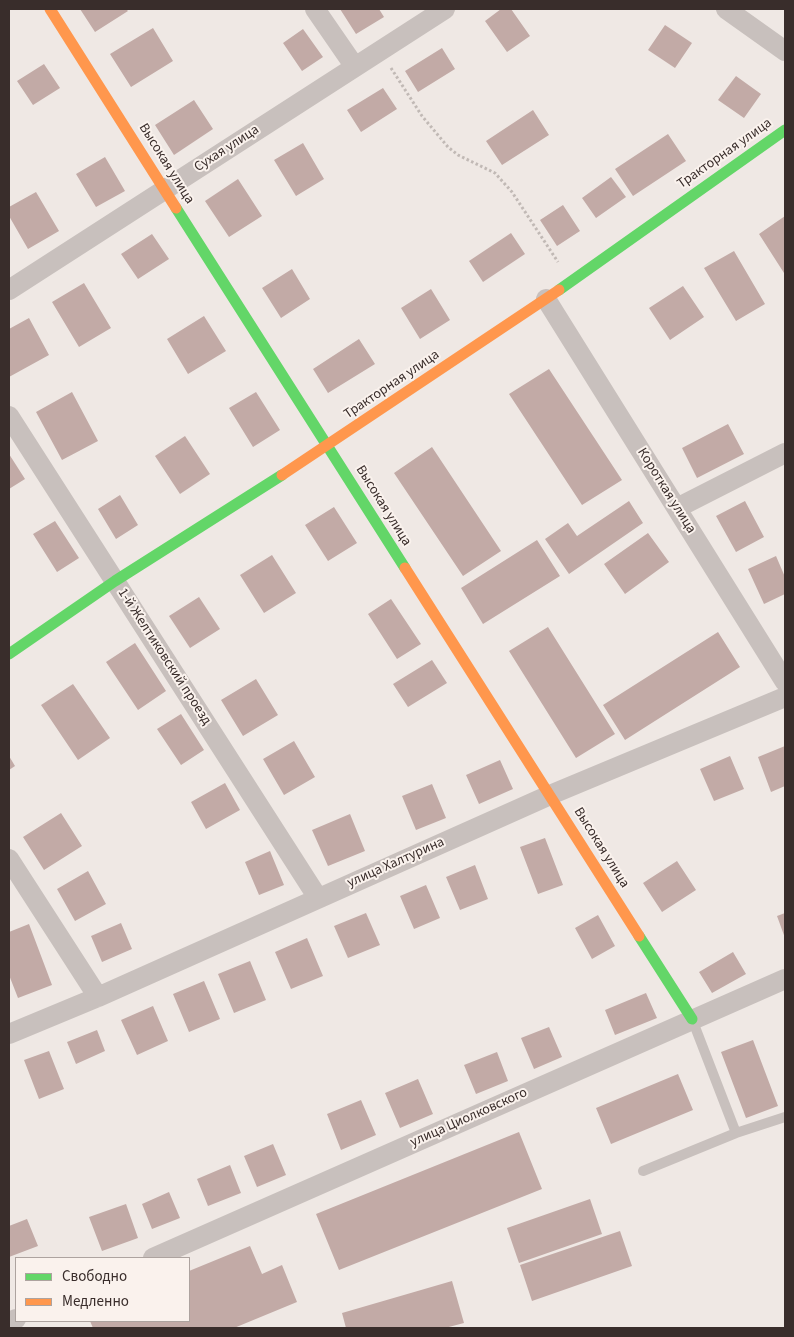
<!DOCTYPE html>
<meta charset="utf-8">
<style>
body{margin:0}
#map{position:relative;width:794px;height:1337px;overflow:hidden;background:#efe8e4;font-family:"Source Sans 3",sans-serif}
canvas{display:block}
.frame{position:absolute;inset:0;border:10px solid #392d2b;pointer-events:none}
.legend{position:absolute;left:15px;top:1257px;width:175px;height:65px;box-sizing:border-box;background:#faf2ed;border:1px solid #ada39f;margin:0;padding:6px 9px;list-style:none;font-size:15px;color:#392d2b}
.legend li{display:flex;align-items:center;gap:10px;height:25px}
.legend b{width:25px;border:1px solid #ada39f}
</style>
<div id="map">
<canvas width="794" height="1337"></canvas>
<div class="frame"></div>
<ul class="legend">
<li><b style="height:6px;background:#63d668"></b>Свободно</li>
<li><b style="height:6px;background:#ff974d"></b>Медленно</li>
</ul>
</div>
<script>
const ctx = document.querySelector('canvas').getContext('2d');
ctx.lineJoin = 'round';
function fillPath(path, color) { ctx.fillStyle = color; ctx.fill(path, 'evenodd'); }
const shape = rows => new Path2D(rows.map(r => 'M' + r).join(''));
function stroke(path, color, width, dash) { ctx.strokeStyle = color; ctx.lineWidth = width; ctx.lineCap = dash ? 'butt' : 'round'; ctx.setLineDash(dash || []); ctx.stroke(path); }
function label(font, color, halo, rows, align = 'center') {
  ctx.font = font + ' "Source Sans 3",sans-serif'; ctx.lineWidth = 4; ctx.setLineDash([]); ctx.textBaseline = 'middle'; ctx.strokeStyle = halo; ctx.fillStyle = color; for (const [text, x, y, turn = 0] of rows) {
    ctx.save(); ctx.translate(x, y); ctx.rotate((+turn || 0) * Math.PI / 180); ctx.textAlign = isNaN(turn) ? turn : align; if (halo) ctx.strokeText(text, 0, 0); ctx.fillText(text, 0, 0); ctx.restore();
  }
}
fillPath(shape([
 [80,9,126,9,128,11,95,32],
 [340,9,379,9,384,17,356,34],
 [501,9,511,9,530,36,507,52,485,21],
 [665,25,692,43,675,68,648,50],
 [153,28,173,61,131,87,110,54],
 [303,29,323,57,302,71,283,43],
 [442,48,455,69,418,92,405,71],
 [44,64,60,88,33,105,17,81],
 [736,76,761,94,744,118,718,100],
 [383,88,397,109,361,132,347,110],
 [194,100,213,129,174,155,155,125],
 [533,110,549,135,502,165,486,141],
 [668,134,686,161,633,196,615,169],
 [303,143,324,179,296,196,274,160],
 [105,157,125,191,96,207,76,174],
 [611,177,626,197,596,218,582,198],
 [238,179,262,216,229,237,205,201],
 [36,192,59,231,28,249,9,216,9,207],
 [563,205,580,231,557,246,540,220],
 [785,216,785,272,784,273,759,234],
 [511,233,525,254,483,282,469,261],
 [152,234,169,259,138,279,121,254],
 [734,251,765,304,736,321,704,268],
 [292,269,310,299,281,318,262,288],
 [84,283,111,328,79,347,52,302],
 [683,286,704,317,670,340,649,308],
 [431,289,450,320,420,339,401,308],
 [204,316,226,351,188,374,167,339],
 [29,318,49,355,9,377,9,329],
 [359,339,375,364,328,393,313,369],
 [549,369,622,480,582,505,509,394],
 [72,392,98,441,62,460,36,412],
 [256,392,280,430,253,447,229,408],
 [728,424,744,454,697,478,682,448],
 [185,436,210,474,180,494,155,456],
 [432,447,501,551,463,576,394,473],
 [9,454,25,479,9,489],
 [120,495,138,525,116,539,98,509],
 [629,501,643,523,569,574,545,539,568,523,577,536],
 [745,501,764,537,736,552,716,516],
 [334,507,357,543,328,561,305,525],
 [55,521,79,558,57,572,33,534],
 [648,533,669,562,625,594,604,564],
 [537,540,560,576,483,624,461,588],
 [272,555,296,593,264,613,240,575],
 [776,556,785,577,785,594,764,604,748,569],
 [199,597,220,629,190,648,169,616],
 [391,599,421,644,397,659,368,614],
 [548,627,615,734,576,758,509,651],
 [718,632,740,667,625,740,603,705],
 [135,643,166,691,138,710,106,662],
 [432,660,447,683,408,707,393,684],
 [256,679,278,715,243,736,221,700],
 [73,684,110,738,78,760,41,705],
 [181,714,204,750,181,765,157,729],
 [294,741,315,777,284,795,263,759],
 [785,746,785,786,771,792,758,757],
 [9,756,15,766,9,770],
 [730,756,744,789,714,801,700,769],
 [500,760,513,789,479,804,466,775],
 [225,783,240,810,206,829,191,802],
 [432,784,446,818,416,830,402,796],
 [61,813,82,846,44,870,23,837],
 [350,814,365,851,328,866,312,830],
 [545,838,563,885,538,894,520,847],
 [270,851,284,885,259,895,245,862],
 [677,861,696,890,662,912,643,883],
 [475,865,488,899,460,910,446,877],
 [88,871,106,904,75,921,57,889],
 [426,885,440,918,414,929,400,896],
 [366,913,380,945,348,958,334,926],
 [785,913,785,938,777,916],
 [598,915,615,946,592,959,575,928],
 [121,923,132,949,102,962,91,936],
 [29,924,52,985,18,998,9,975,9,932],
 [307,938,323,976,291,989,275,952],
 [733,952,746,974,712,993,699,972],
 [250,961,266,1000,234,1013,218,974],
 [204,981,220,1019,189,1032,173,994],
 [646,993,657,1018,615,1035,605,1010],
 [153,1006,168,1041,137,1055,121,1020],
 [549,1027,562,1057,534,1069,521,1038],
 [97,1030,105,1051,76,1064,67,1042],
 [753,1040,778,1106,746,1118,721,1052],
 [49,1051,64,1089,39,1099,24,1060],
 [497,1052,508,1081,476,1094,464,1065],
 [678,1074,693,1110,611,1144,596,1108],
 [418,1079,433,1114,400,1128,385,1093],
 [361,1100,376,1135,341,1150,327,1114],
 [519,1132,542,1189,339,1270,316,1214],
 [273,1144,286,1175,257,1187,244,1156],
 [230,1165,241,1193,208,1206,197,1179],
 [169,1192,180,1218,152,1229,142,1204],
 [590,1199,602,1234,519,1263,507,1228],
 [126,1204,138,1238,102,1251,89,1217],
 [27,1219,38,1246,9,1257,9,1226],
 [620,1231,632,1266,532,1301,520,1265],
 [250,1246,262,1274,282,1265,297,1302,234,1328,93,1328,90,1321,189,1321,189,1271],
 [452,1281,464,1323,445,1328,346,1328,342,1313]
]), '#c2aaa6');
stroke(shape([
 [391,68,422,116,448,147,458,155,495,173,512,192,558,262]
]), '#c1b9b5', 3, [2.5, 2.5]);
stroke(shape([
 [692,1019,736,1133,785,1117],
 [643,1171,736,1133]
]), '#c8c0bd', 10);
stroke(shape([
 [315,9,355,67],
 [726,9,785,51],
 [9,290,445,9],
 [546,299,785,682],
 [9,416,318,898],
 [677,508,785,453],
 [9,859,98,997],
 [9,1034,98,997,550,795,785,697],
 [153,1258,785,979],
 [9,1322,16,1319]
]), '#c8c0bd', 20);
stroke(shape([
 [176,208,405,568],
 [559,290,785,130],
 [9,654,115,581,282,475],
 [639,936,692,1019]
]), '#63d668', 11);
stroke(shape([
 [50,9,176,208],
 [282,475,559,290],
 [405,568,639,936]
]), '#ff974d', 11);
label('14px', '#392d2b', '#faf2ed', [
 ["Сухая улица",227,149,-33],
 ["Тракторная улица",725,154,-35],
 ["Высокая улица",166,164,58],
 ["Тракторная улица",392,385,-34],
 ["Короткая улица",666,491,58],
 ["Высокая улица",383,506,58],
 ["1-й Желтиковский проезд",164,657,57],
 ["Высокая улица",601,848,58],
 ["улица Халтурина",396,863,-24],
 ["улица Циолковского",469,1118,-24]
]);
</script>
